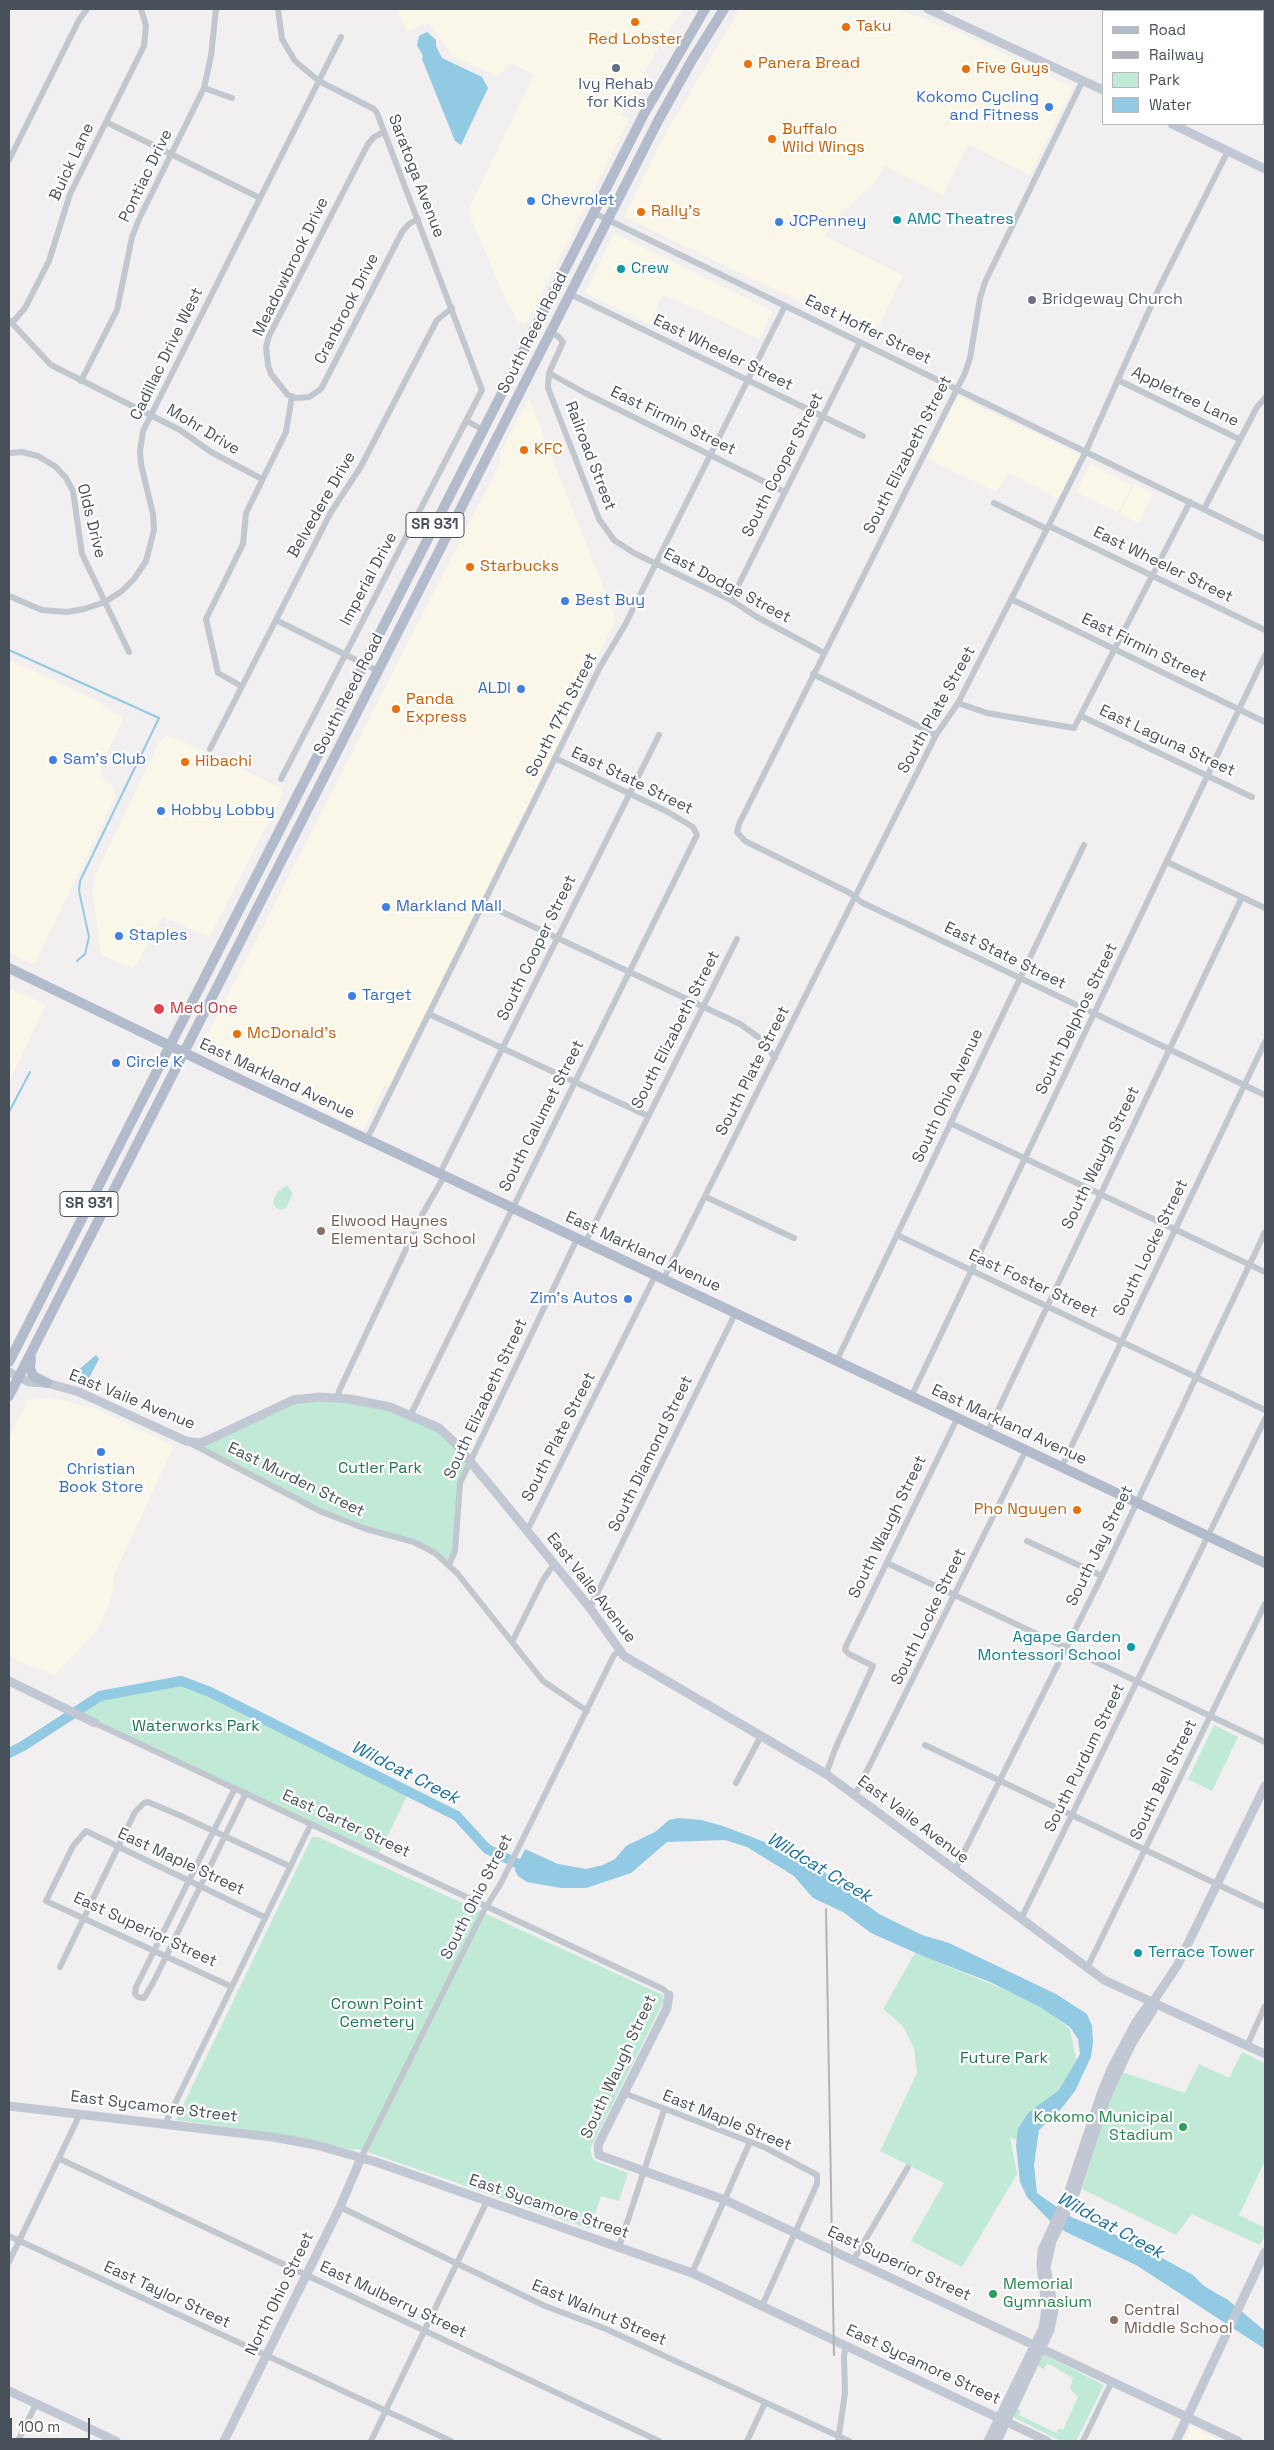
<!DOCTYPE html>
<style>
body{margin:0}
#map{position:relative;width:1274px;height:2450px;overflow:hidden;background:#f1efef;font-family:"Space Grotesk",sans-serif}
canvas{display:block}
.frame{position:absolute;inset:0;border:10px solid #48505a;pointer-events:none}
.legend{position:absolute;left:1102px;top:10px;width:162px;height:115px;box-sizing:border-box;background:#fff;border:1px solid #b6b9bd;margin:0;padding:6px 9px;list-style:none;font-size:15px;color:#48505a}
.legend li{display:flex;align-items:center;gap:10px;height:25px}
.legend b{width:25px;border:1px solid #b6b9bd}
.scale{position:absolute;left:10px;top:2418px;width:80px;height:22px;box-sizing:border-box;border:2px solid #48505a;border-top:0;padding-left:6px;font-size:15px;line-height:18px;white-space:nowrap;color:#48505a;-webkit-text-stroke:4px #fff;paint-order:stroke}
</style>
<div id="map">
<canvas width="1274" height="2450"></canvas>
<div class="frame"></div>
<ul class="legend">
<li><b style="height:6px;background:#b1bbcb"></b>Road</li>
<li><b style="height:6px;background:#b1b3b8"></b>Railway</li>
<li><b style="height:14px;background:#c1ead6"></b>Park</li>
<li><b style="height:14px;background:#92c9e3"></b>Water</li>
</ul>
<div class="scale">100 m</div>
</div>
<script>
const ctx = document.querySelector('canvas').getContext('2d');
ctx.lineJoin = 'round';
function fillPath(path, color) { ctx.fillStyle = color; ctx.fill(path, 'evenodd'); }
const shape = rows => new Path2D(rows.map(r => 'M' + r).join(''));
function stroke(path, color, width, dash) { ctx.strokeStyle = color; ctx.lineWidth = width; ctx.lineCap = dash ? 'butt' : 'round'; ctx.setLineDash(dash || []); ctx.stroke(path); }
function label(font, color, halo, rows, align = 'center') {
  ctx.font = font + ' "Space Grotesk",sans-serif'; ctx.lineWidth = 4.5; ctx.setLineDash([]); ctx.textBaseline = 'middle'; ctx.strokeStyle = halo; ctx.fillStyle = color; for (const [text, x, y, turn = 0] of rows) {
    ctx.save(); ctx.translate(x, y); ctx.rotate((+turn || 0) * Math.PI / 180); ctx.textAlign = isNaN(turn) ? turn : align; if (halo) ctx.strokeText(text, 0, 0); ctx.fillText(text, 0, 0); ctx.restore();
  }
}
fillPath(shape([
 [398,9,683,9,656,52,622,115,612,111,629,120,526,324,519,322,508,305,468,211,534,74,511,63,498,77,453,57,429,23,406,31],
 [740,9,897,9,956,31,1073,87,1030,175,968,145,943,195,885,166,872,186,833,220,825,236,903,275,874,337,624,217,663,138],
 [614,233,772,311,759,339,663,294,649,324,585,293],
 [958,396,1080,455,1058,499,1008,473,996,492,927,458],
 [529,398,616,620,584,682,570,723,388,1088,384,1086,363,1130,289,1093,279,1081,214,1051,206,1038,501,461,499,455],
 [1090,463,1132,485,1118,513,1076,492],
 [1134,484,1153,494,1139,523,1119,514],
 [9,659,94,700,121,716,122,722,100,767,101,776,116,790,116,796,36,961,31,964,9,953],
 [169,735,282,788,283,793,209,938,163,916,134,969,101,954,92,889,96,874,159,742],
 [9,987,46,1005,9,1082],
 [49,1397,93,1408,174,1446,114,1575,113,1593,99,1628,54,1676,9,1656,9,1438,28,1401],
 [1191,2427,1192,2427,1222,2441,1184,2441]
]), '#faf7e9');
fillPath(shape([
 [287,1185,293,1194,286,1208,281,1210,275,1207,273,1202,277,1192],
 [338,1398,424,1420,470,1460,460,1483,456,1541,449,1565,423,1546,356,1526,201,1448,200,1443,280,1405],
 [181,1681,210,1692,409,1792,378,1855,74,1713,100,1696],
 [1214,1725,1238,1737,1212,1791,1188,1779],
 [312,1837,318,1837,663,1995,664,2001,590,2149,593,2160,628,2173,619,2201,601,2196,590,2229,359,2149,353,2150,274,2133,176,2120],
 [915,1953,1040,2004,1070,2029,1078,2069,1023,2143,1010,2137,1017,2174,962,2267,911,2241,944,2183,880,2151,917,2073,914,2048,902,2025,883,2009],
 [1242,2052,1265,2063,1265,2161,1239,2215,1265,2228,1265,2235,1260,2245,1192,2214,1176,2235,1082,2189,1112,2093,1122,2072,1185,2093,1199,2064,1229,2078],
 [1042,2354,1104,2385,1076,2441,1061,2441,1011,2416],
 [1047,2363,1073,2378,1070,2389,1078,2397,1063,2430,1059,2428,1056,2433,1019,2415,1021,2411,1018,2409,1038,2366,1044,2369]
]), '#c1ead6');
fillPath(shape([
 [427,32,436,40,436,46,442,58,482,77,488,88,461,145,455,141,422,59,423,56,417,45,419,36],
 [96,1355,99,1359,88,1380,80,1379,76,1372],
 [678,1818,701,1820,723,1826,775,1846,814,1864,879,1914,922,1935,949,1943,1056,1994,1087,2014,1092,2026,1093,2042,1091,2057,1075,2091,1061,2109,1039,2130,1034,2165,1037,2193,1071,2217,1133,2242,1193,2275,1204,2286,1228,2300,1265,2331,1265,2349,1136,2265,1066,2232,1049,2220,1027,2197,1020,2182,1016,2145,1018,2129,1028,2113,1059,2090,1080,2054,1078,2039,1070,2027,1040,2007,990,1982,925,1957,871,1933,843,1912,813,1898,794,1876,747,1847,725,1840,667,1842,631,1873,586,1888,561,1888,527,1882,518,1876,515,1870,525,1849,558,1864,586,1869,603,1865,615,1859,626,1846,655,1832,669,1820]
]), '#92c9e3');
stroke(shape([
 [9,650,159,718,80,881,79,891,89,937,85,954,77,961],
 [9,1112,30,1072]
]), '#92c9e3', 2);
stroke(shape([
 [9,1753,23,1746,100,1696,181,1681,210,1692,457,1816,487,1849,529,1869]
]), '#92c9e3', 10);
stroke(shape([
 [278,9,282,39,295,61,319,81,374,109,377,113,482,390,281,779],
 [1083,80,985,282,980,298,970,358,965,373,739,824,737,832,745,841,850,893,861,902,1265,1095],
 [204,88,232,98],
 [106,122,260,198],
 [384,132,374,137,368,144,269,336,266,347,268,365,271,374,288,395,296,398,309,397,321,389,402,232,409,224,418,219],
 [9,160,79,20,87,9],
 [594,213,1265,539],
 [570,294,863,436],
 [9,320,51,365,180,430,211,452,262,479],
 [12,323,25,308,49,261,70,194,144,46,146,26,141,9],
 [551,332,559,337,563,342,549,373,548,388,599,519,614,540,634,553,731,600,757,617,824,653],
 [549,373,585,393,785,492],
 [1118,380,1239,439],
 [81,381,117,310,132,237,140,217,204,88,211,56,216,9],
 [467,421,483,430],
 [9,453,22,452,38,456,56,467,66,478,73,491,82,554,129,652],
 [994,503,1047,529],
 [1204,509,1257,407,1265,398],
 [1049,526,1265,630],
 [9,596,42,610,67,612,84,609,105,602,122,591,134,579,146,561,154,530,153,514,141,464,140,451,143,431,341,37],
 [1011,599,1265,722],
 [731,600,860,342],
 [276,620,378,671],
 [813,674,936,735],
 [241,686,218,673,206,619,243,544,246,513,286,432,292,396],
 [958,703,987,713,1074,728,1190,502],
 [1081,716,1252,797],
 [210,749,331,512,360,468,437,320,452,308],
 [1167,862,1265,908],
 [483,903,740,1024,761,1039,775,1058],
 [429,1014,648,1116],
 [950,1123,1265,1272],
 [367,1139,600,667,625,625,785,306],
 [440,1173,659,735],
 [706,1197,794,1238],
 [897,1235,1265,1410],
 [586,1241,737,939],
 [664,1278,936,735,958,703,1047,529,1086,451,1159,288,1228,151],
 [837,1360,1084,845],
 [912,1395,1265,655],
 [338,1398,339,1391,423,1213,445,1175],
 [411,1414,697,835,693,827,666,811,555,758],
 [988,1431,1242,897],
 [192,1444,322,1512,366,1529,414,1542,435,1553,457,1573,543,1681,587,1711],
 [1062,1466,1265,1042],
 [527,1531,656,1274],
 [1027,1541,1102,1576],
 [887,1563,1265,1742],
 [449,1565,455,1551,460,1483,578,1237],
 [590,1608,736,1312],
 [512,1642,543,1580,554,1564],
 [95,1723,663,1989,669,1995],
 [925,1745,1265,1907],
 [826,1774,836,1747,873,1666,849,1654,845,1650,846,1646,958,1417],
 [736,1783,761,1736],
 [235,1788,136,1987,135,1994,138,1997,144,1998,154,1981,246,1793],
 [855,1795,1026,1450],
 [955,1870,1102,1576,1265,1232],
 [1021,1919,1265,1419],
 [60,1967,135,1812,144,1803,148,1802,179,1815,289,1866],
 [1087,1968,1265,1604],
 [230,1986,46,1901,73,1846,86,1831,264,1917],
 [1247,2046,1265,2006],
 [624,2093,766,2148,817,2175,817,2184,762,2306],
 [165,2124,311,1824],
 [361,2158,483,1912,501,1883,614,1655,619,1651],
 [60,2159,659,2441],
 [340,2207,545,2306,606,2329,849,2441],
 [9,2236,451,2441],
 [619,2247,664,2110],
 [854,2259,908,2167],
 [9,2262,80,2114],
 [692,2273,750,2142],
 [18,2441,36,2404],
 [371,2441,487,2201],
 [747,2441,765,2403],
 [838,2441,845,2393,844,2356,846,2345],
 [1083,2441,1112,2381]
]), '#c0c7cf', 6);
stroke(shape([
 [928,9,1103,90],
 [1172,124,1265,169],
 [9,1372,29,1382,47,1383,79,1392,186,1441,200,1443,208,1440,293,1400,319,1397,350,1399,390,1407,439,1428,453,1441,498,1495,590,1608,624,1656,826,1774,1104,1980,1265,2054],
 [9,1681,95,1723],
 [669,1995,667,2008,598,2145,599,2155,725,2200,1238,2441],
 [9,2106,273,2137,316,2145,376,2162,692,2273,1047,2441],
 [9,2391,116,2441],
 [224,2441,340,2207,361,2158],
 [988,2441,1043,2328,1046,2309,1041,2265,1042,2250,1069,2191,1101,2094,1112,2067,1136,2022,1147,2007,1153,2002,1177,1966,1265,1786],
 [997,2441,1050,2330,1054,2310,1046,2267,1052,2241,1075,2194,1107,2096,1132,2043,1153,2010,1153,2002],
 [1176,2441,1265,2252]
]), '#c1c8d3', 9);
stroke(shape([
 [9,968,216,1068,1265,1563],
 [31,1358,30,1368,33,1376,47,1383],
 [9,1362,644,114,705,9],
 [9,1396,659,119,692,60,724,9]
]), '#b1bbcb', 10);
stroke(shape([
 [826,1909,834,2355]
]), '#b1b3b8', 2);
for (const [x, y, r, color] of [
 [635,22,5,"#e8710a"],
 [846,27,5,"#e8710a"],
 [748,64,5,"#e8710a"],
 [616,68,5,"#5c6f8a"],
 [966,69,5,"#e8710a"],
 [1049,107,5,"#3f7fe0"],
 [772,139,5,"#e8710a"],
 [531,201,5,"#3f7fe0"],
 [641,212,5,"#e8710a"],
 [897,220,5,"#0f9aa8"],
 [779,222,5,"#3f7fe0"],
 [621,269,5,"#0f9aa8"],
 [1032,300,5,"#6b7280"],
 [524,450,5,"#e8710a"],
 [470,567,5,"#e8710a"],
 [565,601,5,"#3f7fe0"],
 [521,689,5,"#3f7fe0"],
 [396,709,5,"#e8710a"],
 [53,760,5,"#3f7fe0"],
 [185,762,5,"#e8710a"],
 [161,811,5,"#3f7fe0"],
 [386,907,5,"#3f7fe0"],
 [119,936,5,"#3f7fe0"],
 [352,996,5,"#3f7fe0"],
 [159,1009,6,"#e0444e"],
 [237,1034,5,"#e8710a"],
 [116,1063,5,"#3f7fe0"],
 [321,1231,5,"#8d6e63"],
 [628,1299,5,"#3f7fe0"],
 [101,1452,5,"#3f7fe0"],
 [1077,1510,5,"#e8710a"],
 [1131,1647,5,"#0f9aa8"],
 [1138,1953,5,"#0f9aa8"],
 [1183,2127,5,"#2e9e5b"],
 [993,2294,5,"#2e9e5b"],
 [1114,2320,5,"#8d6e63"]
]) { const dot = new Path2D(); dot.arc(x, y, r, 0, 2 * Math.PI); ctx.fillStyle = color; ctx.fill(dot); stroke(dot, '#fff', 2); }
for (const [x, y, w] of [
 [435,525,58],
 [89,1204,58]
]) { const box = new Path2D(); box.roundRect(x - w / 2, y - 12.5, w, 25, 4); ctx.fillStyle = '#fff'; ctx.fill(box); stroke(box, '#48505a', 1); }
label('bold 15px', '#48505a', null, [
 ["SR 931",435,525],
 ["SR 931",89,1204]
]);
label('16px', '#c56008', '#fff', [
 ["Taku",856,27],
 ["Red Lobster",635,40,"center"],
 ["Panera Bread",758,64],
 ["Five Guys",976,69],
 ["Buffalo",782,130],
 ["Wild Wings",782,148],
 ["Rally's",651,212],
 ["KFC",534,450],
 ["Starbucks",480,567],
 ["Panda",406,700],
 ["Express",406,718],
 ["Hibachi",195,762],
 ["McDonald's",247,1034],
 ["Pho Nguyen",1067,1510,"right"]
], 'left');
label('16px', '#4e5e75', '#fff', [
 ["Ivy Rehab",616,85],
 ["for Kids",616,103]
]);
label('16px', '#366cbe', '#fff', [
 ["Kokomo Cycling",1039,98,"right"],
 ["and Fitness",1039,116,"right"],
 ["Chevrolet",541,201],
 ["JCPenney",789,222],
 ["Best Buy",575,601],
 ["ALDI",511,689,"right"],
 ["Sam's Club",63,760],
 ["Hobby Lobby",171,811],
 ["Markland Mall",396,907],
 ["Staples",129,936],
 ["Target",362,996],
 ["Circle K",126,1063],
 ["Zim's Autos",618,1299,"right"],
 ["Christian",101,1470,"center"],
 ["Book Store",101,1488,"center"]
], 'left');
label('16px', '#48505a', '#fff', [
 ["Buick Lane",72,162,-65],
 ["Pontiac Drive",146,176,-64],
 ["Saratoga Avenue",416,176,69],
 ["Meadowbrook Drive",291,267,-64],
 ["Cranbrook Drive",347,309,-63],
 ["East Hoffer Street",868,330,26],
 ["South Reed Road",533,333,-63],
 ["East Wheeler Street",723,353,26],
 ["Cadillac Drive West",167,354,-64],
 ["Appletree Lane",1185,397,26],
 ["East Firmin Street",673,421,26],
 ["Mohr Drive",203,430,31],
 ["South Elizabeth Street",908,455,-63],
 ["Railroad Street",590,456,69],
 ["South Cooper Street",783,465,-63],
 ["Belvedere Drive",322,505,-60],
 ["Olds Drive",91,521,76],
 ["East Wheeler Street",1163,565,26],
 ["Imperial Drive",369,579,-62],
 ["East Dodge Street",727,586,28],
 ["East Firmin Street",1144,648,26],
 ["South Reed Road",349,694,-63],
 ["South Plate Street",937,710,-61],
 ["South 17th Street",562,715,-63],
 ["East Laguna Street",1167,741,25],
 ["East State Street",632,781,26],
 ["South Cooper Street",537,948,-64],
 ["East State Street",1005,956,26],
 ["South Delphos Street",1077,1019,-64],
 ["South Elizabeth Street",676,1030,-63],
 ["South Plate Street",753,1071,-63],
 ["East Markland Avenue",277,1079,25],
 ["South Ohio Avenue",948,1096,-65],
 ["South Calumet Street",542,1116,-63],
 ["South Waugh Street",1101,1158,-64],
 ["South Locke Street",1151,1248,-64],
 ["East Markland Avenue",643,1252,25],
 ["East Foster Street",1033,1284,25],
 ["South Elizabeth Street",486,1399,-65],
 ["East Vaile Avenue",132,1400,22],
 ["East Markland Avenue",1009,1425,25],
 ["South Plate Street",559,1437,-63],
 ["South Diamond Street",651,1454,-64],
 ["East Murden Street",296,1480,26],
 ["South Waugh Street",888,1527,-64],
 ["South Jay Street",1100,1546,-64],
 ["East Vaile Avenue",591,1588,52],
 ["South Locke Street",929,1617,-64],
 ["South Purdum Street",1085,1758,-64],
 ["South Bell Street",1164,1780,-64],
 ["East Vaile Avenue",913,1820,37],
 ["East Carter Street",346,1824,25],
 ["East Maple Street",181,1862,25],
 ["South Ohio Street",477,1897,-63],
 ["East Superior Street",145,1930,25],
 ["South Waugh Street",619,2067,-65],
 ["East Sycamore Street",154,2107,7],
 ["East Maple Street",727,2121,22],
 ["East Sycamore Street",549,2207,19],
 ["East Superior Street",899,2264,25],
 ["North Ohio Street",280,2294,-64],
 ["East Taylor Street",167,2295,25],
 ["East Mulberry Street",393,2300,25],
 ["East Walnut Street",599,2313,23],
 ["East Sycamore Street",923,2365,25]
]);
label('16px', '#0d838f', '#fff', [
 ["AMC Theatres",907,220],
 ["Crew",631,269],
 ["Agape Garden",1121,1638,"right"],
 ["Montessori School",1121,1656,"right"],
 ["Terrace Tower",1148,1953]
], 'left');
label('16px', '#5b616d', '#fff', [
 ["Bridgeway Church",1042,300]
], 'left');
label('16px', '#be3a42', '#fff', [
 ["Med One",170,1009]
], 'left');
label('16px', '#785e54', '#fff', [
 ["Elwood Haynes",331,1222],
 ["Elementary School",331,1240],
 ["Central",1124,2311],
 ["Middle School",1124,2329]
], 'left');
label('16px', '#207454', '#fff', [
 ["Cutler Park",380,1469],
 ["Waterworks Park",196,1727],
 ["Crown Point",377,2005],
 ["Cemetery",377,2023],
 ["Future Park",1004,2059]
]);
label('16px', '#27864d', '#fff', [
 ["Kokomo Municipal",1173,2118],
 ["Stadium",1173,2136],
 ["Memorial",1003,2285,"left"],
 ["Gymnasium",1003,2303,"left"]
], 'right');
label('italic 18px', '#1a719b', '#fff', [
 ["Wildcat Creek",405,1773,27],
 ["Wildcat Creek",819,1868,31],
 ["Wildcat Creek",1110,2226,29]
]);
</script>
